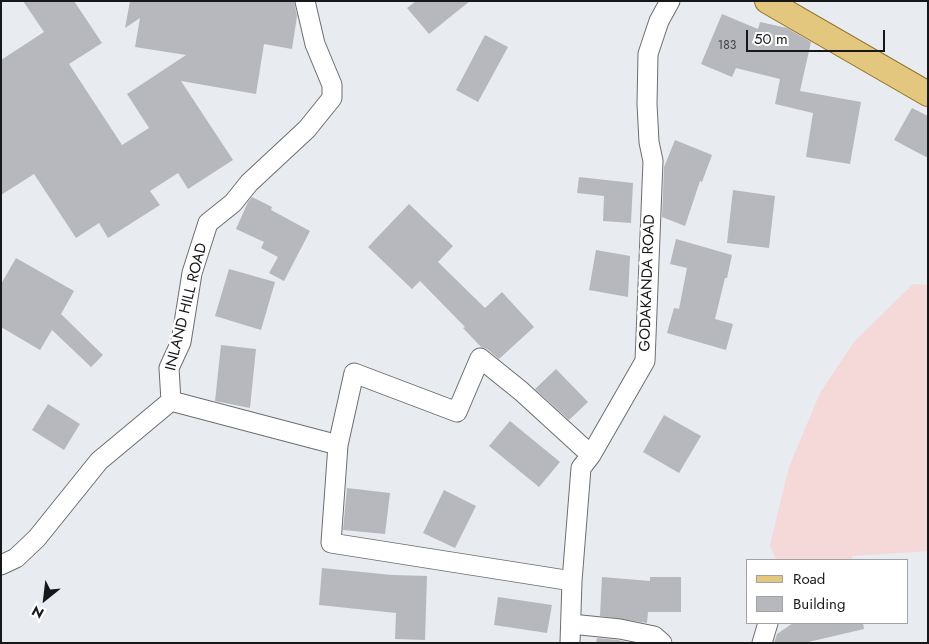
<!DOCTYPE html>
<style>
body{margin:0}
#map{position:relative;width:929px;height:644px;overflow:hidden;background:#e8ebef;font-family:Jost,sans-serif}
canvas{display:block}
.frame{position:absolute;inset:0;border:2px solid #171819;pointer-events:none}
.legend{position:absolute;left:746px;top:559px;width:162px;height:65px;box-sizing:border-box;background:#fff;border:1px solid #a2a3a3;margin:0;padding:6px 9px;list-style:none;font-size:15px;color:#171819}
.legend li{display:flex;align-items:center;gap:10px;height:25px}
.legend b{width:25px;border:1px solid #a2a3a3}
.north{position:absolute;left:20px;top:574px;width:50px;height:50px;-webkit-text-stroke:4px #fff;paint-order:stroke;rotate:209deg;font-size:14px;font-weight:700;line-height:20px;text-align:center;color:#171819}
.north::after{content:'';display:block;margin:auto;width:18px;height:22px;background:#171819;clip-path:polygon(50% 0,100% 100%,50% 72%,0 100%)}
.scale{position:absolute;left:746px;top:30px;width:139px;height:22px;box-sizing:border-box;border:2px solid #171819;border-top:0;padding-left:6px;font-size:15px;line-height:18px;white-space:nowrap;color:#171819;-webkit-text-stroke:4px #fff;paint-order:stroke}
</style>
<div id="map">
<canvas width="929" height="644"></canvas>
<div class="frame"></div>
<ul class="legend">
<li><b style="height:6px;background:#e3c77e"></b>Road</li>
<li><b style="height:14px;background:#b6b8bd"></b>Building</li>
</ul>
<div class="north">N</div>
<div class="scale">50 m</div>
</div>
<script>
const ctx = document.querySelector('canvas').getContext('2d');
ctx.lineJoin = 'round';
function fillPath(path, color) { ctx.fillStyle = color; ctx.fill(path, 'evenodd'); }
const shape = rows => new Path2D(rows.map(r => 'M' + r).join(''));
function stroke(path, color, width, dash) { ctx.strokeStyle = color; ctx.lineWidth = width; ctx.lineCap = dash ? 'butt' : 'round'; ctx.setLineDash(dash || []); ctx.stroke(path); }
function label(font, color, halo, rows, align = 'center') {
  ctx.font = font + ' Jost,sans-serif'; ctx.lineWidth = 5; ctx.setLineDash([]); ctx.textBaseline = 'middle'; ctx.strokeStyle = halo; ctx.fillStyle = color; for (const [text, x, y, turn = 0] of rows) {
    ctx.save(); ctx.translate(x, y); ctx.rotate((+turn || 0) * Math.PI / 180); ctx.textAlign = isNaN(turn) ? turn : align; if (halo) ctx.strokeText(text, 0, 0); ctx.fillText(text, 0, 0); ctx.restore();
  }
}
fillPath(shape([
 [913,284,928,285,928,551,853,556,851,560,776,560,770,545,789,467,820,393,854,342]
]), '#f4d9d8');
fillPath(shape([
 [23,1,74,1,102,43,69,64,122,145,149,128,127,94,186,55,135,47,140,18,125,28,130,1,294,1,297,16,292,49,264,44,256,94,181,81,233,160,188,189,178,173,150,191,160,205,108,238,99,223,76,238,34,174,1,195,1,60,44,32],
 [416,1,470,1,429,34,407,8],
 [722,14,758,29,760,22,787,28,811,42,800,91,861,102,850,164,806,157,813,113,775,104,780,79,736,68,732,77,701,64],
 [485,35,508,47,478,102,456,90],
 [912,108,928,116,928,158,894,140],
 [675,140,712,155,702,182,700,181,685,226,662,217,664,167],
 [579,177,633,183,631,223,603,221,604,196,577,193],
 [733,190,775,196,769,248,727,243],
 [252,197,272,207,271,210,310,231,284,281,269,273,278,257,261,248,264,242,236,229,248,202],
 [409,204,453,246,438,262,485,308,502,292,534,327,499,359,487,349,481,347,463,328,465,327,420,281,412,289,368,247],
 [676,239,732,255,727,278,725,278,715,319,733,324,726,350,667,333,674,308,679,309,687,268,670,264],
 [596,250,630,256,628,297,589,290],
 [16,258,74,291,61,314,103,355,91,367,52,330,40,350,1,327,1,284],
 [229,269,275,282,261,330,215,316],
 [221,345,256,349,250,408,215,401],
 [556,369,588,402,569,420,535,389],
 [48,404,80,424,64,450,32,430],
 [664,415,701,436,679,473,643,452],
 [510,421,560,462,539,487,489,446],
 [347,488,390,493,385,534,343,530],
 [444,490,476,506,455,548,423,533],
 [322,568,392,575,427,576,425,640,395,639,396,613,319,605],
 [602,577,650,581,650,577,681,577,681,612,648,612,647,623,600,616],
 [498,597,552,605,547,633,494,625],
 [793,623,863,623,864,629,804,643,774,643,777,634],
 [597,638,618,640,631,643,596,643]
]), '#b6b8bd');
const minor = shape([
 [171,401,338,445,331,543,572,581],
 [171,401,169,368,181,342,192,273,208,223,233,203,249,183,307,129,332,98,332,85,315,44,305,1],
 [338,445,354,373,457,412,480,358,521,391,591,455],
 [1,565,16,558,37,538,99,461,171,401],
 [571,624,620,629,654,636,662,643],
 [570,643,572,581,581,468,591,455,645,361,653,161,649,142,647,104,648,54,659,21,670,1],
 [762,643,768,623]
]);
const major = shape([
 [767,1,928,94]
]);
stroke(minor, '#6c6e71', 21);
stroke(major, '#8f7223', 26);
stroke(minor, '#fff', 19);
stroke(major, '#e3c77e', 24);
label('12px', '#3f4042', null, [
 ["183",727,46]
]);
label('15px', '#171819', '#fff', [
 ["GODAKANDA ROAD",648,283,-88],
 ["INLAND HILL ROAD",187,307,-76]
]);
</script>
